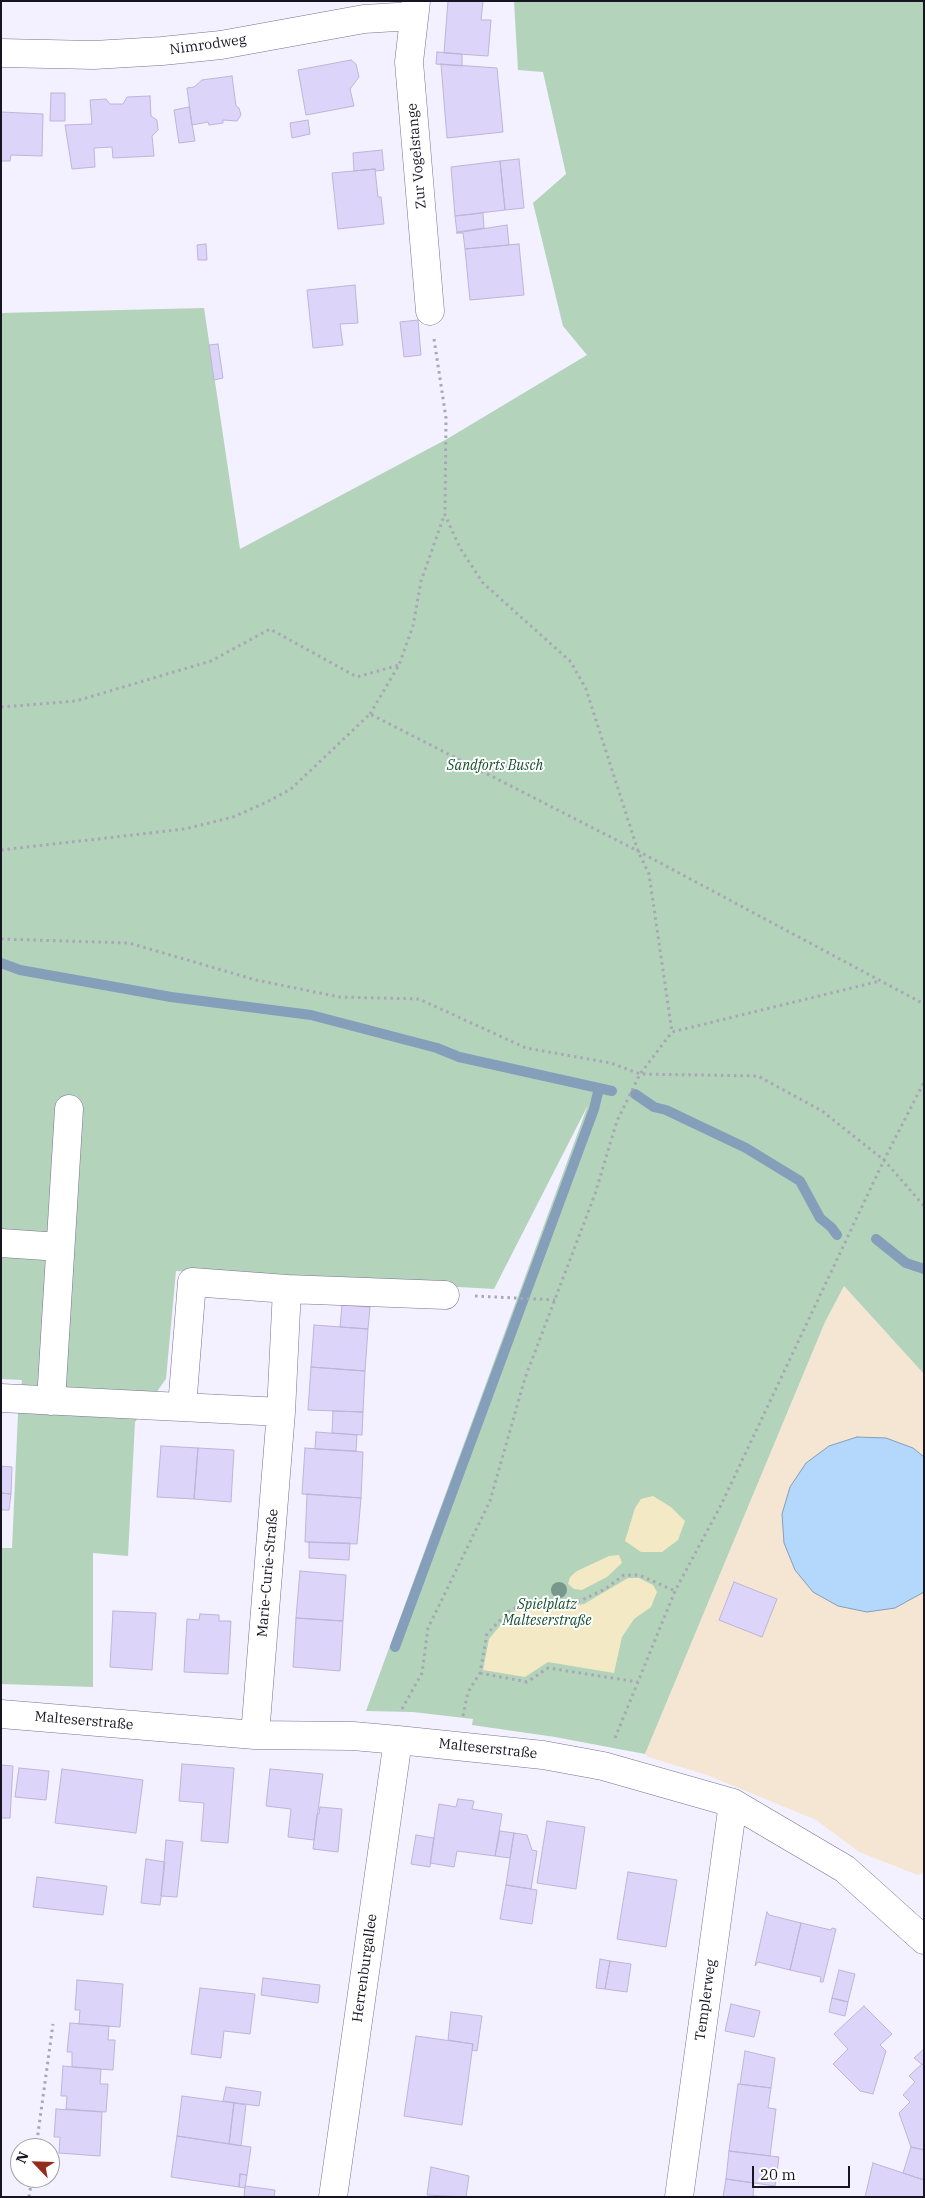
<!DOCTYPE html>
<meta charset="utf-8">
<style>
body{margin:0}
#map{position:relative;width:925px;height:2198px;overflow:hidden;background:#f3f0ff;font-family:"IBM Plex Serif",serif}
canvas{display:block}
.frame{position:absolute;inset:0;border:2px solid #181522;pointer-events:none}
.north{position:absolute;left:10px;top:2138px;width:50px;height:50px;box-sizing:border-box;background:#fff;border:1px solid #a3a1a7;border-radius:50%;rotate:294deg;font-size:14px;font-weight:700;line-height:20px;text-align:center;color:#181522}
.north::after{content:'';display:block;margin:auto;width:18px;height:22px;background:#952b1b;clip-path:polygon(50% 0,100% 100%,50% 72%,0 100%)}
.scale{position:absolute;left:752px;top:2166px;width:98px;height:22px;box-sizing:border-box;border:2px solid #181522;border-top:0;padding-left:6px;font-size:15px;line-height:18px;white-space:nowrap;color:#181522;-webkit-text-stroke:4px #fff;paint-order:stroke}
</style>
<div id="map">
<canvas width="925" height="2198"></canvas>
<div class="frame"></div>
<div class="north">N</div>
<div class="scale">20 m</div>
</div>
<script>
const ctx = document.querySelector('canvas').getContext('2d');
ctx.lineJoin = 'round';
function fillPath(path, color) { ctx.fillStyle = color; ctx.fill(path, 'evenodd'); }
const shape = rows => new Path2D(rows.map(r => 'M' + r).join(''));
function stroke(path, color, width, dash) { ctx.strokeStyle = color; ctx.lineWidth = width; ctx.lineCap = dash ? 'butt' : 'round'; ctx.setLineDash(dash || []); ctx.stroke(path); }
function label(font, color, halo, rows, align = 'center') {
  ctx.font = font + ' "IBM Plex Serif",serif'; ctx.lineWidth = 4; ctx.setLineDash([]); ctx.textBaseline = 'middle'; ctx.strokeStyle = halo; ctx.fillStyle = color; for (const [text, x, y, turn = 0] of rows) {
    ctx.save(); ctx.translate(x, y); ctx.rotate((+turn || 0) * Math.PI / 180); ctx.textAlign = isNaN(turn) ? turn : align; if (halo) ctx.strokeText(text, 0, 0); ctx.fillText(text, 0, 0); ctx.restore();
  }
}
fillPath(shape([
 [844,1286,924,1374,924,1872,918,1875,859,1852,816,1820,707,1775,648,1757,645,1754,825,1322]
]), '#f5e6d3');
fillPath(shape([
 [514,1,924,1,924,1374,844,1286,825,1322,645,1754,555,1737,472,1725,473,1719,413,1712,366,1711,588,1105,494,1289,176,1271,166,1379,135,1422,128,1556,93,1553,93,1687,1,1684,1,1548,12,1548,18,1414,22,1380,1,1379,1,313,204,308,240,549,447,439,587,355,563,326,533,203,566,174,543,72,518,70]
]), '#b3d3bb');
fillPath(shape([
 [653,1496,671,1507,685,1521,678,1540,662,1552,641,1552,625,1541,635,1508,641,1499],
 [619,1555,622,1563,607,1577,582,1590,574,1589,568,1584,570,1577,577,1571,609,1556],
 [628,1578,639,1578,653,1585,657,1592,651,1607,634,1619,622,1637,614,1673,548,1662,525,1677,483,1670,489,1639,507,1617,520,1608,548,1608,584,1604]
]), '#f3e9c4');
const water = shape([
 [857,1437,886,1438,913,1448,924,1457,924,1592,895,1608,867,1612,838,1606,813,1592,795,1570,784,1543,782,1514,790,1487,806,1463,829,1446,857,1437]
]);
fillPath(water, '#b4d8fb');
stroke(water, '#859eba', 1);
stroke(shape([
 [1,963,20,970,171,997,311,1015,437,1048,459,1057,612,1091],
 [635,1094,654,1107,666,1110,746,1148,800,1181,820,1218,831,1227,837,1235],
 [876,1239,906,1263,924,1269],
 [395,1647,594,1109,599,1088]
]), '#859eba', 10);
const building = shape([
 [448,1,483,1,481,20,491,20,488,56,444,53,448,1],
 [437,52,462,54,462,66,436,64,437,52],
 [351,60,356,64,359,77,350,89,354,106,306,115,298,70,351,60],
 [441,64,497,68,503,132,447,138,441,64],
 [232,76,236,106,239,108,241,115,237,121,223,120,223,123,209,125,208,122,192,125,187,88,194,87,202,80,232,76],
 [51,93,65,93,65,121,50,121,51,93],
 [150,96,151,116,157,120,158,130,152,136,154,156,113,158,112,147,94,148,95,167,72,169,65,125,92,124,90,100,106,99,110,104,123,104,127,97,150,96],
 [189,107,195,141,179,143,174,110,189,107],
 [1,112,43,114,42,156,11,155,10,161,1,161,1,112],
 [308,120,310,134,292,138,290,123,308,120],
 [382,150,384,170,376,171,375,169,354,171,353,153,382,150],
 [519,159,524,208,505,210,500,161,519,159],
 [500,161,505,210,455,216,451,167,500,161],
 [375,169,378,197,381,197,384,224,338,229,332,173,375,169],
 [483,213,484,228,457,232,455,216,483,213],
 [507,225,509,245,465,249,463,233,456,233,507,225],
 [206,244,207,260,198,260,197,245,206,244],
 [519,244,524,295,470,300,465,249,519,244],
 [355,285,358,323,340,324,343,345,313,348,307,290,355,285],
 [418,320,421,355,404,357,400,322,418,320],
 [218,344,223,378,214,380,209,345,218,344],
 [342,1305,370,1307,368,1329,340,1327,342,1305],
 [314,1325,368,1329,365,1371,311,1367,314,1325],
 [311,1367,365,1371,363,1412,308,1410,311,1367],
 [333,1411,363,1412,362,1435,332,1433,333,1411],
 [316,1432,357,1435,356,1451,315,1449,316,1432],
 [161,1446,198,1448,194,1499,157,1497,161,1446],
 [198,1448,234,1450,231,1502,194,1499,198,1448],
 [305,1448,363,1452,361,1498,302,1494,305,1448],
 [1,1466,12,1467,11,1494,1,1493,1,1466],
 [1,1493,11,1494,9,1510,1,1510,1,1493],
 [307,1494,361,1498,357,1544,305,1542,307,1494],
 [309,1542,350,1543,349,1560,309,1558,309,1542],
 [300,1571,346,1575,343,1621,296,1618,300,1571],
 [734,1582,777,1599,762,1637,719,1620,734,1582],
 [113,1611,156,1613,152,1670,110,1667,113,1611],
 [200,1614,219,1615,219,1621,231,1621,228,1674,184,1672,187,1619,199,1620,200,1614],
 [296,1618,343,1621,340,1671,293,1667,296,1618],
 [182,1764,234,1768,228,1843,201,1841,204,1803,179,1801,182,1764],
 [1,1765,13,1766,10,1818,1,1818,1,1765],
 [19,1768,49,1771,46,1800,15,1797,19,1768],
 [62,1769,143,1780,136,1833,55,1823,62,1769],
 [270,1769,323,1774,314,1840,288,1837,291,1809,266,1806,270,1769],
 [458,1799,474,1801,472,1809,502,1814,495,1856,457,1851,454,1867,430,1863,439,1804,456,1807,458,1799],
 [320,1807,342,1809,338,1852,313,1849,317,1814,319,1814,320,1807],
 [547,1821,585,1827,576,1889,537,1883,547,1821],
 [500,1831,514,1833,510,1858,495,1856,500,1831],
 [514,1833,527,1835,532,1850,537,1851,531,1889,506,1885,514,1833],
 [416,1835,434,1838,430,1867,411,1864,416,1835],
 [166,1840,183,1842,177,1897,161,1896,166,1840],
 [146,1859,165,1862,160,1905,141,1903,146,1859],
 [628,1872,677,1880,666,1947,617,1939,628,1872],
 [37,1877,107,1886,103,1915,33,1907,37,1877],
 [506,1885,537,1890,532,1924,500,1919,506,1885],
 [767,1912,769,1915,801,1923,790,1970,758,1962,755,1966,767,1912],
 [801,1923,831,1930,832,1928,836,1929,823,1982,820,1982,821,1977,790,1970,801,1923],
 [600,1959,610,1961,605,1989,596,1988,600,1959],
 [610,1961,631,1964,627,1992,605,1989,610,1961],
 [839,1970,855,1974,848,2002,832,1998,839,1970],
 [263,1978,320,1985,318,2003,261,1995,263,1978],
 [77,1980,123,1984,120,2027,79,2024,80,2010,75,2010,77,1980],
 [200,1988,255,1994,250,2034,224,2031,221,2058,191,2054,200,1988],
 [832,1998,848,2002,845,2016,829,2012,832,1998],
 [731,2004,760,2011,754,2037,725,2031,731,2004],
 [864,2006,892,2034,880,2045,886,2051,873,2094,860,2091,833,2064,848,2049,834,2034,864,2006],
 [451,2012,482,2016,477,2051,472,2050,473,2044,448,2040,451,2012],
 [70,2023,109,2026,108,2040,115,2040,113,2070,72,2067,72,2052,67,2052,70,2023],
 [416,2036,473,2044,462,2125,404,2116,416,2036],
 [924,2049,924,2066,914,2058,924,2049],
 [745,2051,775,2058,771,2088,740,2084,745,2051],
 [922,2064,924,2066,924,2150,911,2147,899,2113,910,2102,903,2095,915,2082,909,2076,922,2064],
 [63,2066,101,2069,100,2084,108,2084,106,2112,66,2109,67,2096,61,2096,63,2066],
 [738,2084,771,2088,768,2108,776,2109,770,2156,729,2151,738,2084],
 [226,2087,261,2092,259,2106,223,2101,226,2087],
 [182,2096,234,2103,229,2144,177,2136,182,2096],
 [234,2103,246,2105,241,2146,229,2144,234,2103],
 [56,2109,102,2112,100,2156,59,2153,60,2137,54,2137,56,2109],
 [177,2136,251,2147,247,2175,240,2174,239,2187,171,2177,177,2136],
 [911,2147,924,2150,924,2180,903,2173,911,2147],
 [729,2151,779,2157,775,2186,726,2179,729,2151],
 [873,2163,924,2180,924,2197,865,2197,873,2163],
 [431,2167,469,2176,466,2197,427,2195,431,2167],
 [240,2174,247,2175,245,2188,239,2187,240,2174],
 [726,2179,754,2183,753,2196,763,2197,723,2197,726,2179],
 [245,2186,275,2190,274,2197,244,2197,245,2186]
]);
fillPath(building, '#ddd5f9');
stroke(building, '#bcb5d8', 1);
const minor = shape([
 [416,1,409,62,430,311],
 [1,53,94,55,162,51,221,45,364,19,413,16],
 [1,1243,60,1247],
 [1,1398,281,1412],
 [51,1401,69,1109],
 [182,1407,192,1282,287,1289],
 [1,1714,255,1735,353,1736,398,1740,543,1755,603,1766,733,1803,845,1869,924,1940],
 [255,1735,281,1412,287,1289,445,1295],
 [333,2197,398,1740],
 [679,2197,733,1803]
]);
stroke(minor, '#797293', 29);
stroke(shape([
 [434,339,446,418,445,515,460,548,483,583,571,662,586,689,638,851,649,874,672,1032],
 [1,707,76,701,211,661,270,629,357,677,399,665],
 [370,714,399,665,413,626,421,581,444,516],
 [1,850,185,829,233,817,265,803,291,789,370,714,638,851,924,1004],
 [1,939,129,943,256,980,339,997,419,999,526,1048,611,1063,640,1074,758,1076,822,1111,884,1160,924,1206],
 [475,1296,555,1300],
 [480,1673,527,1682,548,1668,638,1682],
 [402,1709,422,1673,428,1628,490,1501,525,1378,595,1194,617,1121,640,1074,672,1032,880,981],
 [463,1716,468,1692,480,1673,487,1634,509,1611,523,1604,549,1605,580,1601,605,1589,624,1575,639,1575,675,1591],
 [615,1738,675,1591,721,1505,884,1160,924,1082],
 [36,2148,53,2024],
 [29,2197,32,2178]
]), '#a9a6b5', 3, [2.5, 4]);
stroke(minor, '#fff', 28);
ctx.fillStyle = '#78988b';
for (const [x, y] of [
 [559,1590]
]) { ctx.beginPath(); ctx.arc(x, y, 8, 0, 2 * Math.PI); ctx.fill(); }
label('14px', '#181522', '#fff', [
 ["Nimrodweg",208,45,-8],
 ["Zur Vogelstange",417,156,-95],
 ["Marie-Curie-Straße",268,1573,-85],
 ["Malteserstraße",84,1721,5],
 ["Malteserstraße",488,1749,6],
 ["Herrenburgallee",365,1968,-82],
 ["Templerweg",706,2000,-82]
]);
label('italic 14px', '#14502c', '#fff', [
 ["Sandforts Busch",495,766],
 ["Spielplatz",547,1605],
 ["Malteserstraße",547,1621]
]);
</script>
